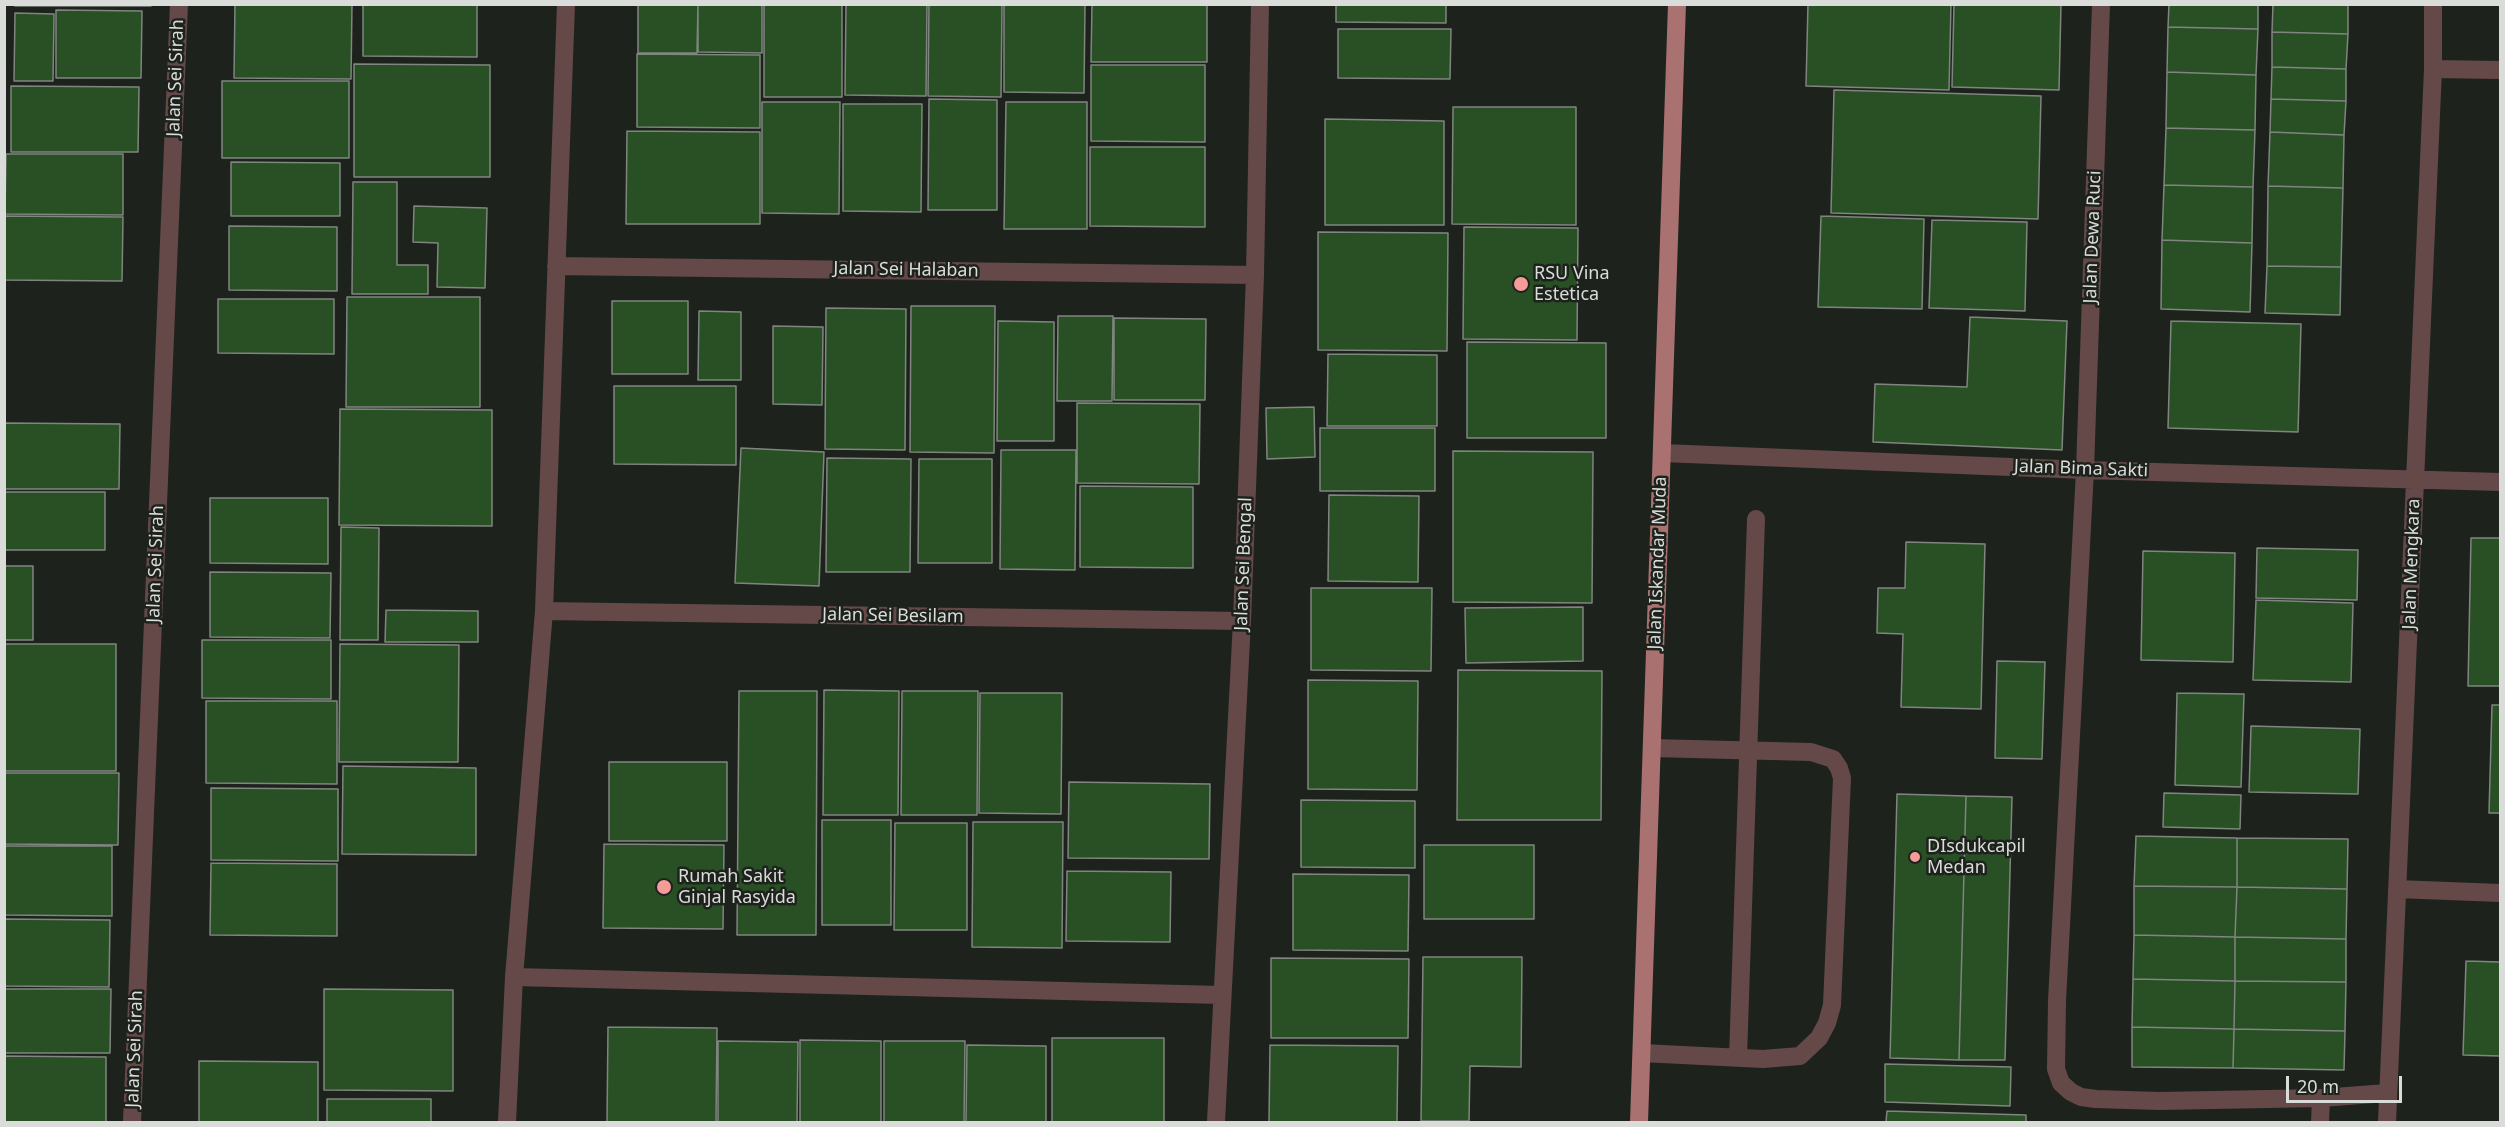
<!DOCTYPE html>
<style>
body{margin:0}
#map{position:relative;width:2505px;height:1127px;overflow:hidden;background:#1e221d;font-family:"Noto Sans",sans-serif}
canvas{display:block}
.frame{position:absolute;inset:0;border:6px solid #dadcd9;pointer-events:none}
.scale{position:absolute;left:2286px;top:1076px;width:116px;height:27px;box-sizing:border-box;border:3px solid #dadcd9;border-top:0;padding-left:8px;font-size:18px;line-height:21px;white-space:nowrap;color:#dadcd9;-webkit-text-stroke:4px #1e221d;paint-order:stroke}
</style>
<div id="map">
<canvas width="2505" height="1127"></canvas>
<div class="frame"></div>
<div class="scale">20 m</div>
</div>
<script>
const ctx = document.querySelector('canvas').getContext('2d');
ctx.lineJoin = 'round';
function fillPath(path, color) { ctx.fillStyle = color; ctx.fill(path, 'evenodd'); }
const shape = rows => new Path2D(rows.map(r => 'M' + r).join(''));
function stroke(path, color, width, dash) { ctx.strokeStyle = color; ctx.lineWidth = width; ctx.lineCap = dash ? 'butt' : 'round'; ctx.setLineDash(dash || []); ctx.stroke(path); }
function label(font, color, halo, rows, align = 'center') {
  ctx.font = font + ' "Noto Sans",sans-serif'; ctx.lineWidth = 5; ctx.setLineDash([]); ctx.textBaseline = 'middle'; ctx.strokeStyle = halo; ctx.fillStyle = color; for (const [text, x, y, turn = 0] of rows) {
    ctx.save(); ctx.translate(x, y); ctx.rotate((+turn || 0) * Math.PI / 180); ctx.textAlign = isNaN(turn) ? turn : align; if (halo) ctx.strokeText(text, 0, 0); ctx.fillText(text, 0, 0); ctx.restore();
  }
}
const building = shape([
 [15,4,151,4,151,6,15,6,15,4],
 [235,4,352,4,351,79,234,78,235,4],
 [363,4,477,4,477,57,363,56,363,4],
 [638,4,698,4,697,53,638,53,638,4],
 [698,4,762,4,762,53,698,52,698,4],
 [764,4,842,4,842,97,764,97,764,4],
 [846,4,927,4,926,96,845,95,846,4],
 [929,4,1002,4,1001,97,928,96,929,4],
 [1004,4,1085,4,1084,93,1004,92,1004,4],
 [1092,4,1207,4,1207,62,1091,62,1092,4],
 [1336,4,1446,4,1446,23,1336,22,1336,4],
 [1808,4,1951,4,1949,90,1806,86,1808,4],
 [1954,4,2061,4,2059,90,1952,87,1954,4],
 [2169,4,2258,4,2258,29,2168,27,2169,4],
 [2273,4,2348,4,2348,34,2272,32,2273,4],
 [56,10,142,11,141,78,56,78,56,10],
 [15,13,54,14,53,81,14,81,15,13],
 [2168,27,2258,29,2256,75,2167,72,2168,27],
 [1338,29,1451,29,1450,79,1338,78,1338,29],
 [2272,32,2348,34,2346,69,2272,67,2272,32],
 [637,54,760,55,760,128,637,127,637,54],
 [354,64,490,65,490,177,354,177,354,64],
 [1091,65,1205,65,1205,142,1091,141,1091,65],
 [2272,67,2346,69,2346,101,2271,99,2272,67],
 [2167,72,2256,75,2255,130,2166,128,2167,72],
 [222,81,349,81,349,158,222,158,222,81],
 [11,86,139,87,138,152,11,152,11,86],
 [1834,90,2041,96,2038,219,1831,213,1834,90],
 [929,99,997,100,997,210,928,210,929,99],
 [2271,99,2346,101,2344,135,2270,132,2271,99],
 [762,102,840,102,839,214,762,213,762,102],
 [1006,102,1087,102,1087,229,1004,229,1006,102],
 [843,104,922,104,921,212,843,211,843,104],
 [1453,107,1576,107,1576,225,1452,224,1453,107],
 [1325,119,1444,121,1444,225,1325,225,1325,119],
 [2166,128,2255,130,2253,187,2164,185,2166,128],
 [627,131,760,132,760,224,626,224,627,131],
 [2270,132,2344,135,2343,188,2268,186,2270,132],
 [1090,147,1205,147,1205,227,1090,226,1090,147],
 [6,154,123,154,123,215,5,214,6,154],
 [231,162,340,163,340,216,231,216,231,162],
 [353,182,397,182,397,265,428,265,428,294,352,294,353,182],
 [2164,185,2253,187,2252,243,2162,240,2164,185],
 [2268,186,2343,188,2341,267,2267,266,2268,186],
 [414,206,487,208,485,288,437,287,438,243,413,242,414,206],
 [4,216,123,217,122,281,4,280,4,216],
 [1821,216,1924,219,1922,309,1818,307,1821,216],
 [1932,220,2027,222,2025,311,1929,308,1932,220],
 [229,226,337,227,337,291,229,290,229,226],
 [1464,227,1578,228,1577,340,1463,339,1464,227],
 [1318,232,1448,233,1447,351,1318,350,1318,232],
 [2162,240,2252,243,2250,312,2161,309,2162,240],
 [2267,266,2341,267,2340,315,2265,313,2267,266],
 [347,297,480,297,480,407,346,407,347,297],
 [218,299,334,299,334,354,218,353,218,299],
 [612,301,688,301,688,374,612,374,612,301],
 [911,306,995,306,994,453,910,452,911,306],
 [826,308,906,309,905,450,825,449,826,308],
 [699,311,741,312,741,380,698,380,699,311],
 [1058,316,1113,316,1112,401,1057,401,1058,316],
 [1970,317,2067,321,2062,450,1873,442,1875,384,1967,387,1970,317],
 [1114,318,1206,319,1205,400,1114,400,1114,318],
 [998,321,1054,322,1054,441,997,441,998,321],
 [2171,321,2301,324,2298,432,2168,428,2171,321],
 [773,326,823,327,822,405,773,404,773,326],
 [1467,342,1606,343,1606,438,1467,438,1467,342],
 [1328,354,1437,355,1437,426,1327,426,1328,354],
 [614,386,736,386,736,465,614,464,614,386],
 [1077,403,1200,404,1199,484,1077,483,1077,403],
 [1314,407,1315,457,1267,459,1266,408,1314,407],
 [340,409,492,410,492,526,339,525,340,409],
 [4,423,120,424,119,489,4,489,4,423],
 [1320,428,1435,428,1435,491,1320,491,1320,428],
 [741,448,824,452,819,586,735,583,741,448],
 [1001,450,1076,450,1075,570,1000,569,1001,450],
 [1453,451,1593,452,1592,603,1453,602,1453,451],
 [827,458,911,459,910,572,826,572,827,458],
 [919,459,992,459,992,563,918,563,919,459],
 [1080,486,1193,487,1193,568,1080,567,1080,486],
 [4,492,105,492,105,550,4,550,4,492],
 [1329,495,1419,496,1418,582,1328,581,1329,495],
 [210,498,328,498,328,564,210,563,210,498],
 [341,527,379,528,378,640,340,640,341,527],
 [2471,538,2500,538,2500,686,2468,686,2471,538],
 [1906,542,1985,544,1981,709,1901,707,1903,634,1877,633,1878,588,1905,588,1906,542],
 [2257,548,2358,550,2357,600,2256,598,2257,548],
 [2143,551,2235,553,2233,662,2141,660,2143,551],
 [4,566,33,566,33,640,4,640,4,566],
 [210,572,331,573,330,638,210,637,210,572],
 [1311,588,1432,588,1431,671,1311,670,1311,588],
 [2256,600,2353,603,2351,682,2253,680,2256,600],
 [1583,607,1583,661,1466,663,1465,608,1583,607],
 [386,610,478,611,478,642,385,642,386,610],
 [202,640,331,640,331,699,202,698,202,640],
 [4,644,116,644,116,771,4,771,4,644],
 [340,644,459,645,458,762,339,762,340,644],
 [1997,661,2045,662,2042,759,1995,758,1997,661],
 [1458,670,1602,671,1601,820,1457,820,1458,670],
 [1308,680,1418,681,1417,790,1308,789,1308,680],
 [824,690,899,691,898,815,823,815,824,690],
 [739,691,817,691,816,935,737,935,739,691],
 [902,691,978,691,977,815,901,815,902,691],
 [980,693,1062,693,1061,814,979,813,980,693],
 [2177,693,2244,694,2241,787,2175,785,2177,693],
 [206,701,337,701,337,784,206,783,206,701],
 [2492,705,2500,705,2500,813,2489,813,2492,705],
 [2251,726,2360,729,2358,794,2249,792,2251,726],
 [609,762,727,762,727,841,609,841,609,762],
 [343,766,476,768,476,855,342,854,343,766],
 [4,773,119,773,118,845,4,844,4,773],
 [1069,782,1210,784,1209,859,1068,858,1069,782],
 [211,788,338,789,338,861,211,860,211,788],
 [2164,793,2241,795,2240,829,2163,827,2164,793],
 [1897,794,1966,796,1959,1060,1890,1058,1897,794],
 [1966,796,2012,797,2005,1060,1959,1060,1966,796],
 [1301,800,1415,801,1415,868,1301,867,1301,800],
 [822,820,891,820,891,925,822,925,822,820],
 [973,822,1063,822,1062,948,972,947,973,822],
 [895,823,967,823,967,930,894,930,895,823],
 [2136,836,2237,838,2237,887,2134,886,2136,836],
 [2237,838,2348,839,2347,889,2237,887,2237,838],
 [604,844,724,845,723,929,603,928,604,844],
 [1424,845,1534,845,1534,919,1424,919,1424,845],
 [4,846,112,846,112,916,4,915,4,846],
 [211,863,337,864,337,936,210,935,211,863],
 [1067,871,1171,872,1170,942,1066,941,1067,871],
 [1293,874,1409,875,1408,951,1293,950,1293,874],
 [2134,886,2237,887,2235,937,2134,935,2134,886],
 [2237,887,2347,889,2346,939,2235,937,2237,887],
 [4,919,110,920,109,987,4,986,4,919],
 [2134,935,2235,937,2235,981,2133,979,2134,935],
 [2235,937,2346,939,2346,982,2235,981,2235,937],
 [1423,957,1522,957,1521,1067,1470,1066,1469,1121,1421,1121,1423,957],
 [1271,958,1409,959,1408,1038,1271,1038,1271,958],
 [2466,961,2500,962,2500,1056,2463,1055,2466,961],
 [2133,979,2235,981,2234,1029,2132,1027,2133,979],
 [2235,981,2346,982,2345,1031,2234,1029,2235,981],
 [4,989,111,989,110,1053,4,1053,4,989],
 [324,989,453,990,453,1091,324,1090,324,989],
 [608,1027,717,1028,716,1122,607,1122,608,1027],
 [2132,1027,2234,1029,2233,1068,2132,1067,2132,1027],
 [2234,1029,2345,1031,2344,1070,2233,1068,2234,1029],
 [1052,1038,1164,1038,1164,1122,1052,1122,1052,1038],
 [800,1040,881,1041,881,1122,800,1122,800,1040],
 [718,1041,798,1042,797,1122,718,1122,718,1041],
 [884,1041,965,1041,964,1122,884,1122,884,1041],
 [967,1045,1046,1046,1046,1122,966,1122,967,1045],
 [1270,1045,1398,1046,1397,1122,1269,1122,1270,1045],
 [4,1056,106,1057,106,1122,4,1122,4,1056],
 [199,1061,318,1062,318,1122,199,1122,199,1061],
 [1885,1064,2011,1067,2010,1106,1885,1102,1885,1064],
 [327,1099,431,1099,431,1122,327,1122,327,1099],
 [1887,1111,2026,1115,2026,1122,1886,1122,1887,1111]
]);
fillPath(building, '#285024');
stroke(building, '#808580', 1.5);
stroke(shape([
 [2101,4,2085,470,2057,1001,2056,1069,2061,1083,2071,1092,2081,1097,2096,1099,2159,1101,2321,1098],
 [2433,69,2500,70],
 [556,266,1255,275],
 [1662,453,2085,470,2500,482],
 [544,611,1242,621],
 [2397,889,2500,893],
 [514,977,1221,995],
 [1642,1053,1763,1059,1800,1056,1819,1038,1827,1023,1832,1005,1842,778,1839,768,1833,759,1811,752,1652,748],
 [1738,1057,1756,519],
 [132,1122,179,4],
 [507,1122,514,977,544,611,566,4],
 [1216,1122,1242,621,1255,275,1260,4],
 [2320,1122,2321,1098,2387,1093],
 [2387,1122,2433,69,2433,4]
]), '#654948', 18);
stroke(shape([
 [1639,1122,1677,4]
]), '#a9716f', 18);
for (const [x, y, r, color] of [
 [1521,284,8,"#f59b98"],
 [1915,857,6,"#f59b98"],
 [664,887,8,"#f59b98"]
]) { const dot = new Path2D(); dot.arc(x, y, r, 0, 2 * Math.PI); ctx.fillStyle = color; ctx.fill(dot); stroke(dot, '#1e221d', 2); }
label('18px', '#dadcd9', '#1e221d', [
 ["Jalan Sei Sirah",176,78,-88],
 ["Jalan Dewa Ruci",2093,237,-88],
 ["Jalan Sei Halaban",906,270,1],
 ["Jalan Bima Sakti",2081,469,2],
 ["Jalan Iskandar Muda",1658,563,-88],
 ["Jalan Sei Sirah",156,564,-88],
 ["Jalan Sei Bengal",1244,564,-88],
 ["Jalan Mengkara",2412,564,-88],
 ["Jalan Sei Besilam",893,616,1],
 ["Jalan Sei Sirah",135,1049,-88]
]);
label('18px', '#dadcd9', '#1e221d', [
 ["RSU Vina",1534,274],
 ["Estetica",1534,295],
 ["DIsdukcapil",1927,847],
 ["Medan",1927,868],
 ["Rumah Sakit",678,877],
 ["Ginjal Rasyida",678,898]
], 'left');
</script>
